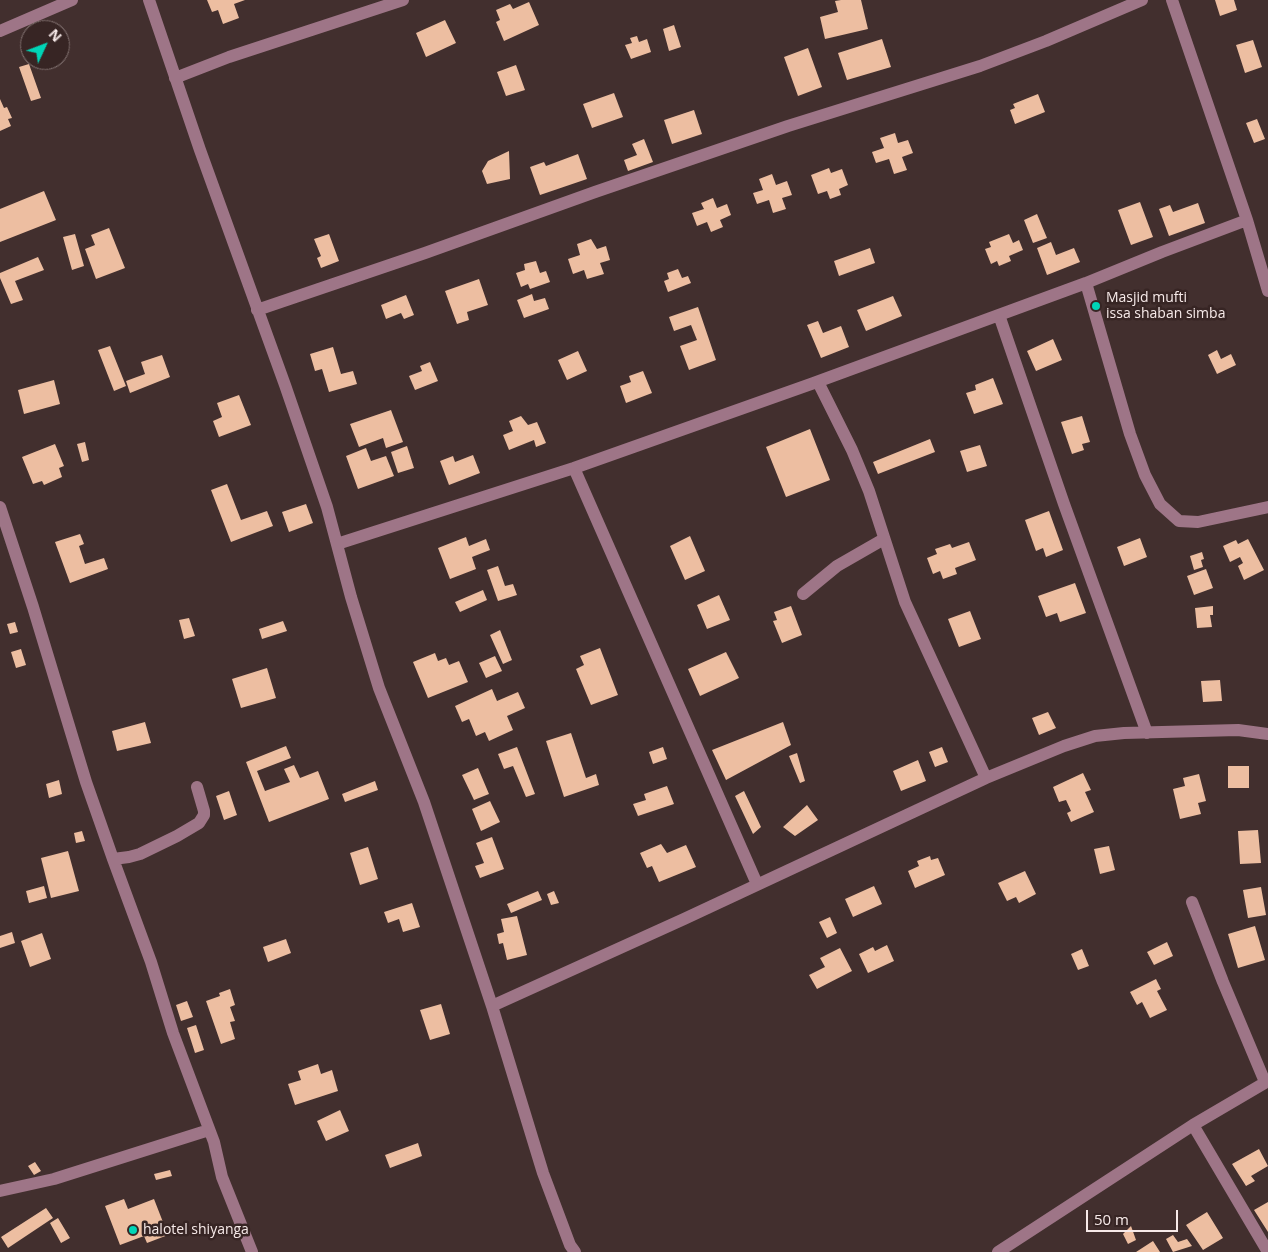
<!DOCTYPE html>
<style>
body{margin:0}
#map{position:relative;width:1268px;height:1252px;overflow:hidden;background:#422f2e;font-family:"Open Sans",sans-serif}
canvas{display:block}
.north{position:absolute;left:20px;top:20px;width:50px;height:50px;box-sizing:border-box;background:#372524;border:1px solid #847473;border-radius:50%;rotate:47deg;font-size:14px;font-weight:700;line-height:20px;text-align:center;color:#f7eae9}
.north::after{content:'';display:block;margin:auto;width:18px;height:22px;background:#00d5b7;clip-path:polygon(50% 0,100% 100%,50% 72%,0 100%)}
.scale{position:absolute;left:1086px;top:1210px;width:92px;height:22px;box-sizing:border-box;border:2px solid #f7eae9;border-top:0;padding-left:6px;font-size:15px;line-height:18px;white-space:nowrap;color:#f7eae9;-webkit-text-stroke:4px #372524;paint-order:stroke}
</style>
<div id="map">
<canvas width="1268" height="1252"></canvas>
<div class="north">N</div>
<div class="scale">50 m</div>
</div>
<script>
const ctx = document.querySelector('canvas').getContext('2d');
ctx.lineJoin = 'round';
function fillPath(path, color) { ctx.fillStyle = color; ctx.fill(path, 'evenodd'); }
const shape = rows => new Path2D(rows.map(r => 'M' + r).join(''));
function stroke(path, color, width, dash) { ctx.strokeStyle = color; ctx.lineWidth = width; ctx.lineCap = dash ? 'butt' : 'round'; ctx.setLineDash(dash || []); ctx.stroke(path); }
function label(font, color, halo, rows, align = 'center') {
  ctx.font = font + ' "Open Sans",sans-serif'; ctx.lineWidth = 5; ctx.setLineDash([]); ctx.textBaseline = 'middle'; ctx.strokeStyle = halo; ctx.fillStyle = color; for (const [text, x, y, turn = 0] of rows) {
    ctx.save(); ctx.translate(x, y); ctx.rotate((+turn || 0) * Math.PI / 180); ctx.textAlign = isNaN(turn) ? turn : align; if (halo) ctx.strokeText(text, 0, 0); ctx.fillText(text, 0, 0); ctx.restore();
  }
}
fillPath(shape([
 [207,0,245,0,234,4,239,18,223,24,218,10,212,12],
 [841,0,861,0,868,29,825,39,820,17,838,12,835,1],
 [1215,0,1234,0,1237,10,1220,16],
 [529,2,539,25,504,41,496,22,500,20,496,10,510,4,513,9],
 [445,20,456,43,426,57,416,33],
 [674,25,681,47,669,51,663,29],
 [637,36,639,42,647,39,651,52,631,59,625,45,632,43,630,38],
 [882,39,891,67,847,80,838,53],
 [1253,40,1262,67,1245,73,1236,45],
 [808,48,822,87,798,96,784,57],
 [29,64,41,98,31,101,19,67],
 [516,65,525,90,506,96,497,72],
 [614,93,623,117,592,128,583,104],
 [1038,94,1045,112,1015,124,1010,110,1015,108,1013,104],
 [0,99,4,108,7,107,12,118,8,119,11,126,0,131],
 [694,110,702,134,672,144,664,120],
 [1257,119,1265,139,1254,143,1246,123],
 [895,133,898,143,908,140,913,153,902,157,907,170,894,174,889,159,876,163,872,152,884,148,880,138],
 [644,139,653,162,628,171,624,160,637,155,632,144],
 [509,151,510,179,487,184,482,171,488,161],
 [578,154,587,179,540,195,530,167,544,162,546,166],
 [829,168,831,173,842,169,848,185,839,189,841,195,830,199,827,191,818,194,811,175],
 [772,174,776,185,787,181,792,195,782,198,786,209,773,213,769,200,757,204,753,193,763,190,759,179],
 [44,191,56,220,0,242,0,209],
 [713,198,717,208,727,204,731,215,720,220,723,227,711,232,707,222,697,226,692,213,704,209,701,203],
 [1140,202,1153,237,1131,245,1118,210],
 [1198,203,1205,223,1169,236,1159,209,1170,205,1173,212],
 [1037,214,1047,238,1033,243,1024,220],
 [109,228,125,268,96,279,85,249,95,245,91,235],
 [75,234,84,266,72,270,63,237],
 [329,234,339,261,321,268,317,258,321,256,314,239],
 [1009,234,1013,243,1019,240,1023,250,1009,256,1011,261,999,266,997,261,991,264,985,249,991,247,989,242],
 [591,239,597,249,606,246,610,260,600,263,604,274,587,279,584,270,573,274,568,259,580,255,577,244],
 [1051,242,1056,255,1074,248,1080,262,1047,275,1037,248],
 [870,248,875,263,839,276,834,261],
 [38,257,44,270,15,281,23,300,11,304,0,278,0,273],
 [536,261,540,273,546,271,550,282,530,289,528,284,521,287,516,273,525,270,524,264],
 [678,269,682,278,688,276,691,283,668,292,664,281,669,279,667,273],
 [479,279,488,305,467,312,469,320,457,324,445,291],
 [532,294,534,301,545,298,549,309,524,318,517,300],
 [406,295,414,315,404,319,401,313,386,319,381,305],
 [893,296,902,316,866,331,857,310],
 [698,307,716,360,689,370,680,346,697,340,691,325,674,331,669,317],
 [818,321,823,333,841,326,849,347,821,358,807,325],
 [1053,339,1062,360,1036,371,1027,351],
 [110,346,126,386,114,391,98,350],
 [333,347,341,374,353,371,357,384,329,392,322,369,315,371,310,354],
 [1217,350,1221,359,1231,354,1236,365,1217,374,1208,355],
 [578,351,587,371,567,380,558,360],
 [162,355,170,377,130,393,126,381,145,374,141,362],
 [430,362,438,381,415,390,409,376,422,371,420,366],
 [643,371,652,393,626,403,620,386,631,382,629,376],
 [993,378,1003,404,974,414,966,393,976,390,975,385],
 [54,380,60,404,24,414,18,390],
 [239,395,251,425,219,437,213,421,222,417,217,403],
 [391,410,403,442,386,448,383,438,359,447,350,424],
 [521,416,528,425,537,422,546,443,536,447,534,440,509,450,503,435,513,431,509,421],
 [1082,416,1090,442,1082,444,1084,450,1072,454,1061,422],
 [810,429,830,480,786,497,766,447],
 [930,439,935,452,878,474,873,462],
 [85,442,89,460,82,462,77,444],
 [55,444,64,466,59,468,62,477,44,485,42,481,33,484,22,457],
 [980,445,987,466,967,472,960,451],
 [407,446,414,468,398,473,391,452],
 [366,448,371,461,386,456,394,476,358,489,346,456],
 [473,455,480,473,449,485,440,461,453,456,455,462],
 [227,484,241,520,267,511,273,526,231,542,211,490],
 [306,504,313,523,289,532,282,512],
 [1049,511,1063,550,1046,557,1043,548,1036,551,1025,520],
 [80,534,84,544,79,546,85,564,104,558,108,569,70,583,55,542],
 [690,536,705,571,685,580,670,546],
 [466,537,469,546,486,539,490,550,472,557,476,569,450,579,438,548],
 [1140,538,1147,557,1124,566,1117,547],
 [1248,539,1264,570,1244,580,1238,566,1243,563,1240,557,1230,562,1223,546,1236,540,1238,544],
 [969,542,976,560,955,568,957,574,943,579,940,571,933,574,927,558,937,554,935,549,950,544,952,548],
 [1202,552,1204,559,1201,560,1203,567,1194,570,1190,556],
 [498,566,505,586,513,584,517,595,498,601,487,570],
 [1206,569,1213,588,1194,595,1187,576],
 [1075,583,1086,613,1060,622,1057,613,1046,617,1038,596],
 [483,590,487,600,460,612,455,602],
 [719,595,730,620,707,629,697,605],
 [791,606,802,635,782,643,773,621,777,620,774,612],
 [1213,606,1213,615,1210,615,1212,627,1197,628,1195,608],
 [970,611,981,639,959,647,948,619],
 [189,618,195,636,184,639,179,620],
 [283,621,287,631,262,639,259,629],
 [15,622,18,632,10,634,7,624],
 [500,630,512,660,503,664,490,635],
 [600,648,618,695,591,705,576,669,584,665,580,656],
 [21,649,26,665,16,668,11,652],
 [726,652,739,678,700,696,688,669],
 [435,653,438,661,446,658,449,665,459,661,468,682,428,698,413,662],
 [495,656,502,671,486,678,479,663],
 [267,668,276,698,241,708,232,679],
 [1220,680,1222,701,1203,702,1201,681],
 [492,689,497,701,518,692,525,708,507,716,513,730,489,741,485,732,476,736,469,719,462,722,455,706],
 [1048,712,1056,728,1039,735,1032,718],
 [145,722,151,743,117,751,112,731],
 [783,722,791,745,726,780,712,750],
 [571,733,586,778,596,774,599,785,564,797,546,741],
 [286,746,291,758,257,771,265,791,290,782,284,769,294,765,300,778,318,771,329,799,269,822,246,762],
 [517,747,535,794,526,797,513,766,504,769,498,754],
 [663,747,667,759,653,764,649,752],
 [942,747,948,762,935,767,929,752],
 [797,753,805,781,800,783,789,756],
 [918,760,926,781,901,791,893,771],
 [1228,766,1249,766,1249,788,1228,788],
 [478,768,489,794,474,800,462,775],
 [1083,773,1091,790,1085,792,1094,812,1071,822,1067,813,1071,811,1066,800,1059,802,1053,787],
 [1199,774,1206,801,1198,803,1201,814,1180,819,1173,789,1185,786,1183,778],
 [59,780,62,794,49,798,46,784],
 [375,781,378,790,345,802,342,794],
 [667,786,674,804,638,816,633,804,646,800,644,794],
 [229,791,237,815,224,820,216,796],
 [744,791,761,827,753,834,735,796],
 [490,801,500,822,481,831,472,809],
 [807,805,818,820,795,836,783,827],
 [1258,830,1261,863,1240,864,1238,831],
 [82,831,85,841,76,843,74,833],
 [492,837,504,869,480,878,475,866,484,863,476,843],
 [661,844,667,853,686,845,696,867,659,882,652,866,647,868,640,853],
 [1109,846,1115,870,1100,874,1094,849],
 [368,847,378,879,360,885,350,853],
 [68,851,79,891,51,898,41,858],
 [930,856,931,860,938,858,945,875,915,888,908,871,919,866,917,861],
 [1025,871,1036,894,1019,903,1016,897,1007,901,998,883],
 [44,886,47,898,29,903,26,891],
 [874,886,882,904,853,917,845,899],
 [1261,887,1266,915,1248,918,1243,890],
 [538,891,542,900,511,913,507,904],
 [554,891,559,903,551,905,547,894],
 [412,903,420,927,403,932,399,919,388,923,384,912],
 [517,916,527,955,507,960,503,943,499,944,497,934,504,932,501,919],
 [830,917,837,933,827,938,819,922],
 [1255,926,1265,960,1238,968,1228,934],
 [12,932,15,943,0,948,0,936],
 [42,933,51,959,30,967,21,941],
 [286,939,291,953,268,962,263,947],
 [1167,942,1173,956,1154,965,1147,952],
 [887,945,894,961,868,973,859,954,873,947,875,951],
 [840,948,852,971,817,989,809,975,825,967,820,958],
 [1082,949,1089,966,1078,970,1071,954],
 [1156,979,1161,989,1157,991,1167,1010,1150,1018,1142,1002,1137,1005,1130,992],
 [230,989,235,1005,230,1007,235,1021,230,1022,235,1039,221,1044,206,1001,220,996,219,993],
 [187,1001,193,1017,181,1021,176,1005],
 [441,1004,450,1034,430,1040,420,1010],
 [196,1025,204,1050,195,1053,187,1028],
 [318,1064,321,1074,332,1070,338,1091,295,1105,288,1084,301,1080,298,1071],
 [340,1110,349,1131,326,1141,317,1121],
 [418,1143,422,1156,390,1168,385,1155],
 [1259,1149,1268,1166,1251,1176,1255,1181,1246,1186,1232,1164],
 [35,1162,41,1171,34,1175,28,1166],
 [170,1170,172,1176,156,1180,154,1174],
 [124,1199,128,1209,154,1199,168,1235,147,1243,144,1236,120,1245,105,1206],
 [1268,1202,1268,1232,1254,1210],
 [46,1208,53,1218,8,1248,1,1237],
 [1207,1212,1223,1238,1203,1250,1186,1225],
 [58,1218,70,1238,61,1243,50,1223],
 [1131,1226,1136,1240,1128,1244,1123,1234],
 [1173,1235,1178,1242,1187,1239,1192,1246,1173,1252,1166,1239],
 [1153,1241,1160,1252,1136,1252]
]), '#edbea1');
stroke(shape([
 [149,0,200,150,285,385,327,507,351,597,379,688,424,802,492,1006,543,1173,570,1245,575,1252],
 [1172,0,1247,220,1268,291],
 [0,31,72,0],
 [175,78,229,57,403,0],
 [1086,283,1130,434,1145,475,1160,504,1179,521,1198,522,1268,507],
 [257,310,425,253,595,192,788,126,980,66,1046,41,1142,0],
 [999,315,1064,504,1147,733],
 [818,382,852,450,869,491,905,602,986,778],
 [574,468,757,884],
 [0,507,33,607,86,782,113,859,151,962,173,1033,214,1142,222,1177,252,1252],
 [337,544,574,468,811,384,1086,283,1162,252,1247,220],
 [803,594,837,566,884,539],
 [113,859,129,857,140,854,177,836,199,823,204,815,204,811,197,787],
 [1192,902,1223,982,1265,1082],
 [492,1006,684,919,986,778,1064,746,1095,736,1124,733,1238,730,1268,734],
 [1193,1125,1268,1252],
 [0,1191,54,1179,209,1130],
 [998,1252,1193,1125,1268,1081]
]), '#9e7587', 12);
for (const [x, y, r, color] of [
 [1096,306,5,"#00d5b7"],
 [133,1230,5,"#00d5b7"]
]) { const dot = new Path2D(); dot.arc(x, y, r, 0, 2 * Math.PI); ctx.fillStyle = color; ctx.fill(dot); stroke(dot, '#372524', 2); }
label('14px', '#f7eae9', '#372524', [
 ["Masjid mufti",1106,298],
 ["issa shaban simba",1106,314],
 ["halotel shiyanga",143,1230]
], 'left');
</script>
